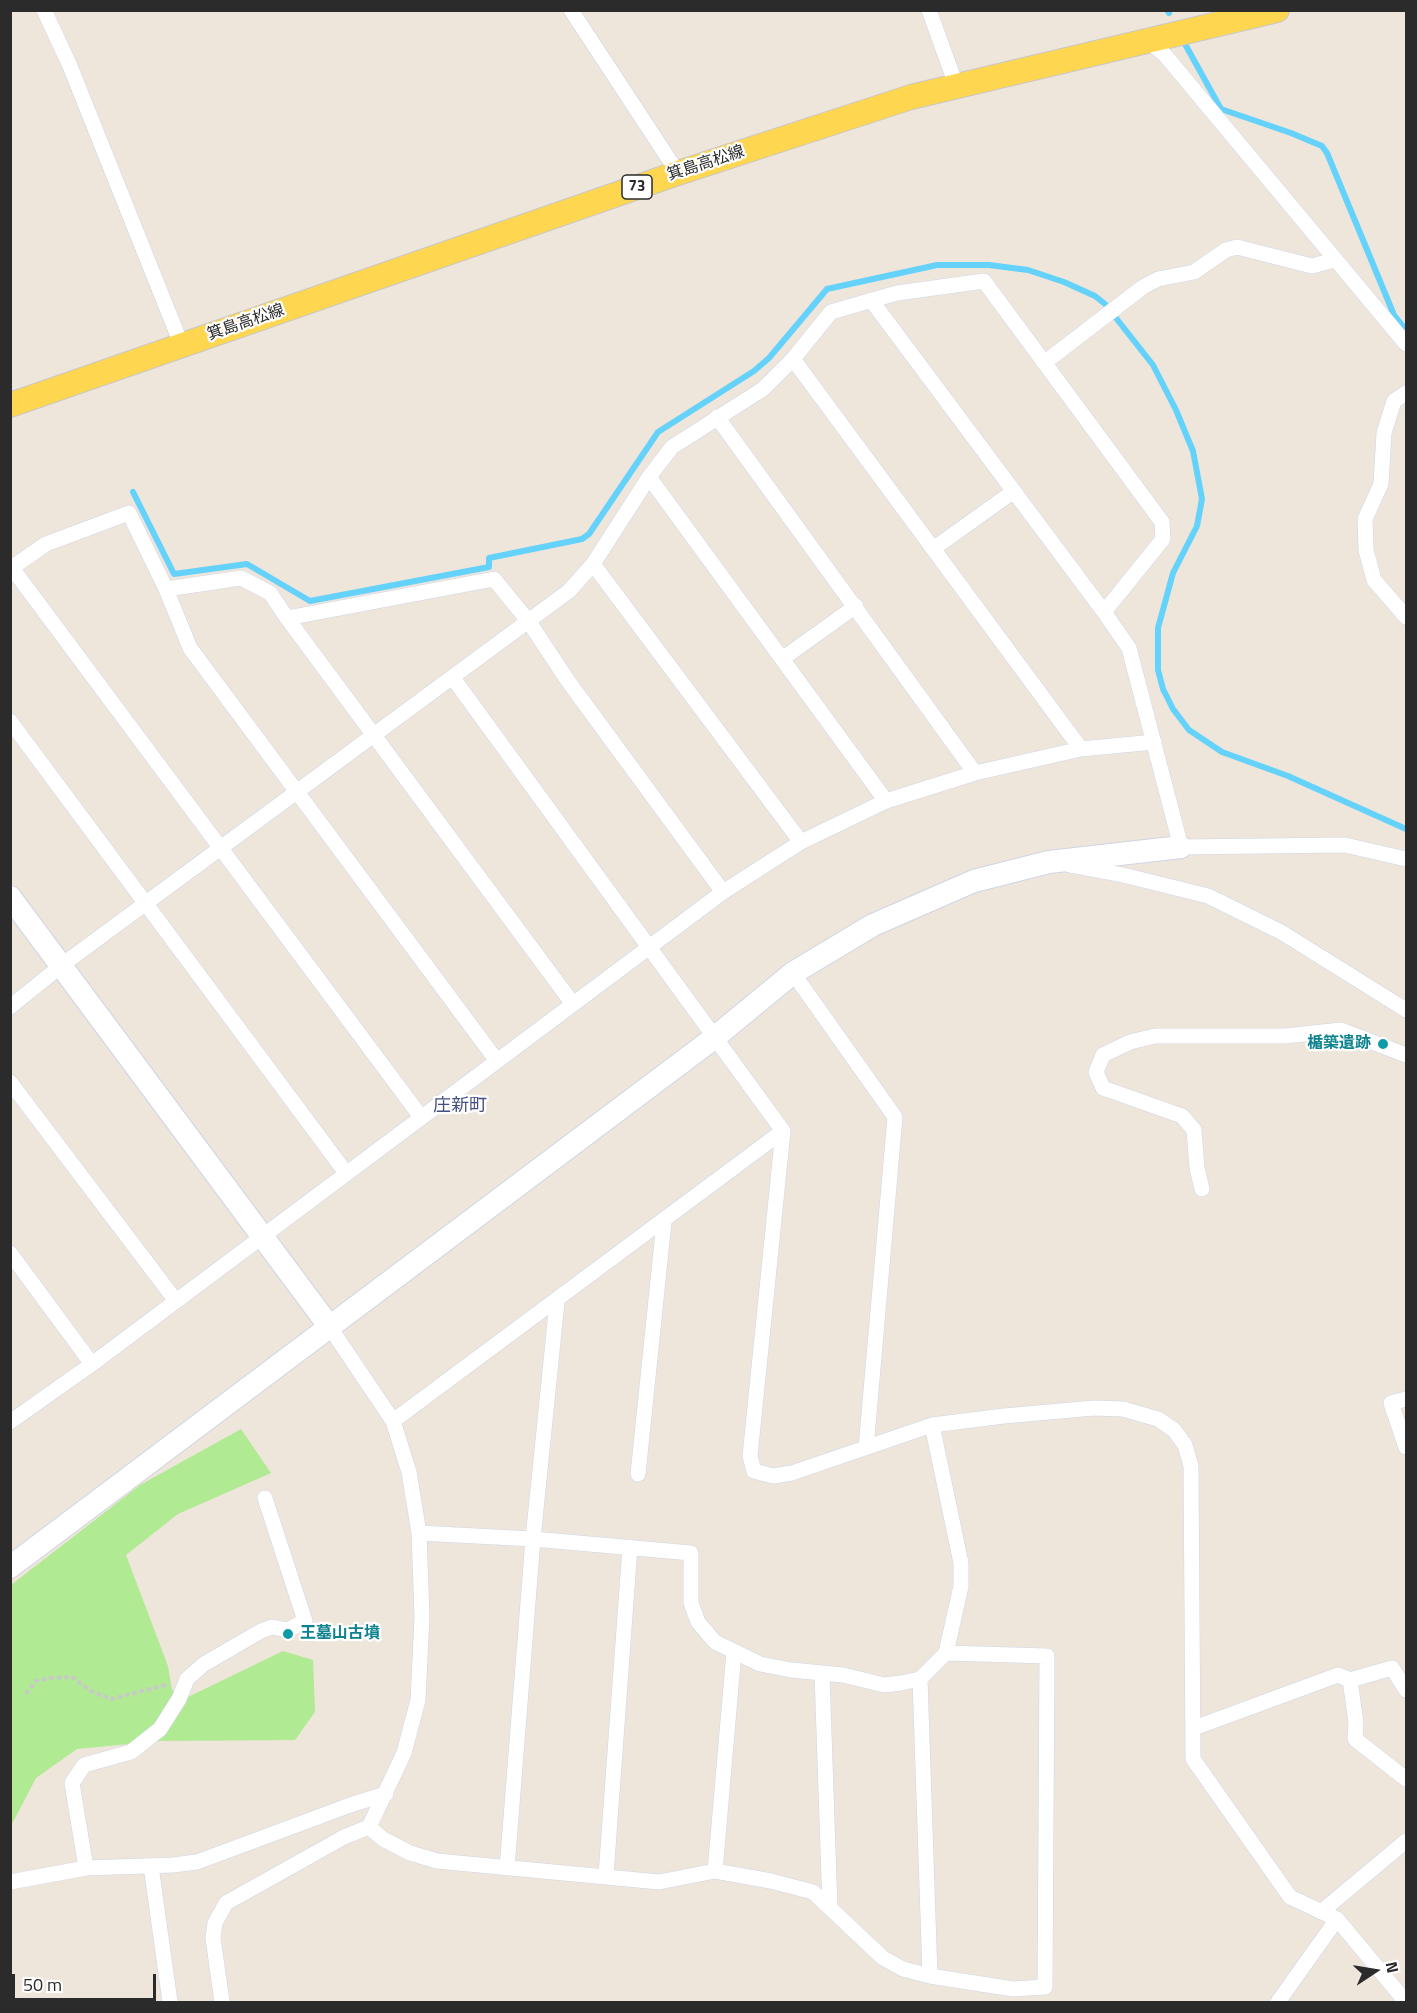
<!DOCTYPE html>
<meta charset="utf-8">
<style>
body{margin:0}
#map{position:relative;width:1417px;height:2013px;overflow:hidden;background:#eee6db;font-family:"Titillium Web",sans-serif}
canvas{display:block}
.frame{position:absolute;inset:0;border:12px solid #2b2b2b;pointer-events:none}
.north{position:absolute;left:1345px;top:1941px;width:60px;height:60px;-webkit-text-stroke:4px #fff;paint-order:stroke;rotate:78deg;font-size:16px;font-weight:700;line-height:24px;text-align:center;color:#2b2b2b}
.north::after{content:'';display:block;margin:auto;width:21px;height:27px;background:#2b2b2b;clip-path:polygon(50% 0,100% 100%,50% 72%,0 100%)}
.scale{position:absolute;left:12px;top:1974px;width:144px;height:27px;box-sizing:border-box;border:3px solid #2b2b2b;border-top:0;padding-left:8px;font-size:18px;line-height:21px;white-space:nowrap;color:#2b2b2b;-webkit-text-stroke:4px #fff;paint-order:stroke}
</style>
<div id="map">
<canvas width="1417" height="2013"></canvas>
<div class="frame"></div>
<div class="north">N</div>
<div class="scale">50 m</div>
</div>
<script>
const ctx = document.querySelector('canvas').getContext('2d');
ctx.lineJoin = 'round';
function fillPath(path, color) { ctx.fillStyle = color; ctx.fill(path, 'evenodd'); }
const shape = rows => new Path2D(rows.map(r => 'M' + r).join(''));
function stroke(path, color, width, dash) { ctx.strokeStyle = color; ctx.lineWidth = width; ctx.lineCap = dash ? 'butt' : 'round'; ctx.setLineDash(dash || []); ctx.stroke(path); }
function label(font, color, halo, rows, align = 'center') {
  ctx.font = font + ' "Titillium Web","Noto Sans JP",sans-serif'; ctx.lineWidth = 4.5; ctx.setLineDash([]); ctx.textBaseline = 'middle'; ctx.strokeStyle = halo; ctx.fillStyle = color; for (const [text, x, y, turn = 0] of rows) {
    ctx.save(); ctx.translate(x, y); ctx.rotate((+turn || 0) * Math.PI / 180); ctx.textAlign = isNaN(turn) ? turn : align; if (halo) ctx.strokeText(text, 0, 0); ctx.fillText(text, 0, 0); ctx.restore();
  }
}
fillPath(shape([
 [241,1429,271,1473,178,1514,126,1555,168,1666,172,1690,188,1697,283,1651,313,1660,315,1712,295,1740,160,1741,77,1749,36,1778,11,1826,11,1585,140,1485]
]), '#b0ea92');
stroke(shape([
 [1167,10,1169,13],
 [1185,44,1221,109,1291,133,1322,146,1327,153,1394,315,1406,330],
 [133,492,174,574,247,564,310,601,489,567,489,558,582,539,589,534,658,432,754,371,769,358,827,289,937,265,989,265,1028,270,1064,282,1095,296,1105,304,1153,365,1176,410,1193,451,1202,499,1197,526,1173,573,1158,628,1158,670,1163,689,1173,709,1189,730,1222,752,1288,776,1406,829]
]), '#64d2fb', 6);
const street = shape([
 [44,10,70,66,182,346],
 [571,10,678,173],
 [929,10,956,85],
 [1147,40,1165,55,1406,344],
 [871,300,1104,612],
 [793,359,1081,749],
 [1044,363,1143,287,1158,279,1194,272,1226,250,1237,247,1312,266,1334,260],
 [1406,393,1394,401,1384,433,1381,484,1365,519,1366,550,1374,580,1406,617],
 [717,417,975,773],
 [649,477,886,801],
 [933,549,1014,491],
 [593,564,801,842],
 [12,568,421,1117],
 [10,569,46,544,129,513,166,589,241,578,270,593,287,618,494,579,529,622,568,681,723,892],
 [166,589,190,648,497,1061],
 [287,618,573,1004],
 [782,659,856,606],
 [453,678,783,1131,750,1456,754,1471,773,1476,792,1473,932,1425,1004,1416,1094,1408,1123,1409,1158,1419,1174,1430,1185,1445,1191,1466,1193,1759,1290,1897,1337,1919,1406,2002],
 [10,721,346,1173],
 [1069,865,1123,875,1208,896,1281,932,1406,1010],
 [793,973,895,1117,866,1448],
 [10,1007,62,965,569,591,593,564,649,477,672,447,763,389,793,359,831,312,897,293,984,281,1162,522,1163,539,1104,612,1129,648,1181,847,1345,845,1406,859],
 [10,1082,176,1301],
 [1202,1189,1197,1168,1194,1130,1182,1116,1103,1088,1096,1072,1103,1055,1130,1042,1155,1036,1285,1036,1341,1030,1406,1055],
 [10,1253,92,1364],
 [1406,1399,1391,1403,1406,1447],
 [393,1421,783,1131],
 [10,1422,92,1364,723,892,801,842,886,801,975,773,1081,749,1154,742],
 [638,1474,664,1222],
 [419,1533,533,1539,691,1553,691,1603,698,1622,715,1642,760,1664,791,1670,843,1675,884,1685,901,1683,920,1679,946,1653,961,1586,961,1563,932,1425],
 [822,1674,830,1908],
 [920,1679,930,1976],
 [1350,1680,1392,1668,1406,1690],
 [1194,1728,1338,1675,1350,1680,1356,1723,1355,1739,1406,1779],
 [369,1827,383,1839,410,1853,437,1861,659,1882,715,1871,771,1881,813,1892,883,1958,903,1969,930,1976,1013,1989,1045,1987,1047,1656,946,1653],
 [151,1866,170,2002],
 [86,1868,72,1783,84,1765,131,1752,160,1729,179,1699,187,1679,204,1664,261,1631,272,1627,288,1630,305,1621,265,1498],
 [507,1868,533,1539,557,1302],
 [715,1871,734,1652],
 [606,1875,630,1547],
 [10,1882,86,1868,173,1865,197,1862,353,1804,386,1794],
 [1321,1912,1406,1841],
 [222,2002,213,1938,215,1923,226,1903,344,1837,369,1827,404,1753,418,1700,422,1616,419,1533,409,1472,393,1421,329,1326],
 [1278,2002,1337,1919]
]);
const secondary = shape([
 [10,897,329,1326],
 [10,1567,714,1038,793,973,873,925,974,881,1049,862,1181,847]
]);
const primary = shape([
 [10,405,678,173,911,97,1277,10]
]);
stroke(street, '#d0d4e5', 16);
stroke(secondary, '#d0d4e5', 24);
stroke(primary, '#c8c8c8', 26);
stroke(shape([
 [26,1694,36,1681,50,1678,72,1677,91,1691,111,1699,169,1684]
]), '#c8c8c8', 4, [4.5, 3]);
stroke(street, '#fff', 15);
stroke(secondary, '#fff', 22);
stroke(primary, '#ffd650', 24);
for (const [x, y, r, color] of [
 [1383,1044,6,"#0f9aa8"],
 [288,1634,6,"#0f9aa8"]
]) { const dot = new Path2D(); dot.arc(x, y, r, 0, 2 * Math.PI); ctx.fillStyle = color; ctx.fill(dot); stroke(dot, '#fff', 2); }
for (const [x, y, w] of [
 [637,187,30]
]) { const box = new Path2D(); box.roundRect(x - w / 2, y - 12, w, 24, 4.5); ctx.fillStyle = '#fff'; ctx.fill(box); stroke(box, '#2b2b2b', 1.5); }
label('bold 15px', '#2b2b2b', null, [
 ["73",637,187]
]);
label('16px', '#2b2b2b', '#fff', [
 ["箕島高松線",706,164,-18],
 ["箕島高松線",246,323,-19]
]);
label('bold 16px', '#0d838f', '#fff', [
 ["楯築遺跡",1371,1044],
 ["王墓山古墳",300,1634,"left"]
], 'right');
label('18px', '#465080', '#fff', [
 ["庄新町",460,1107]
]);
</script>
